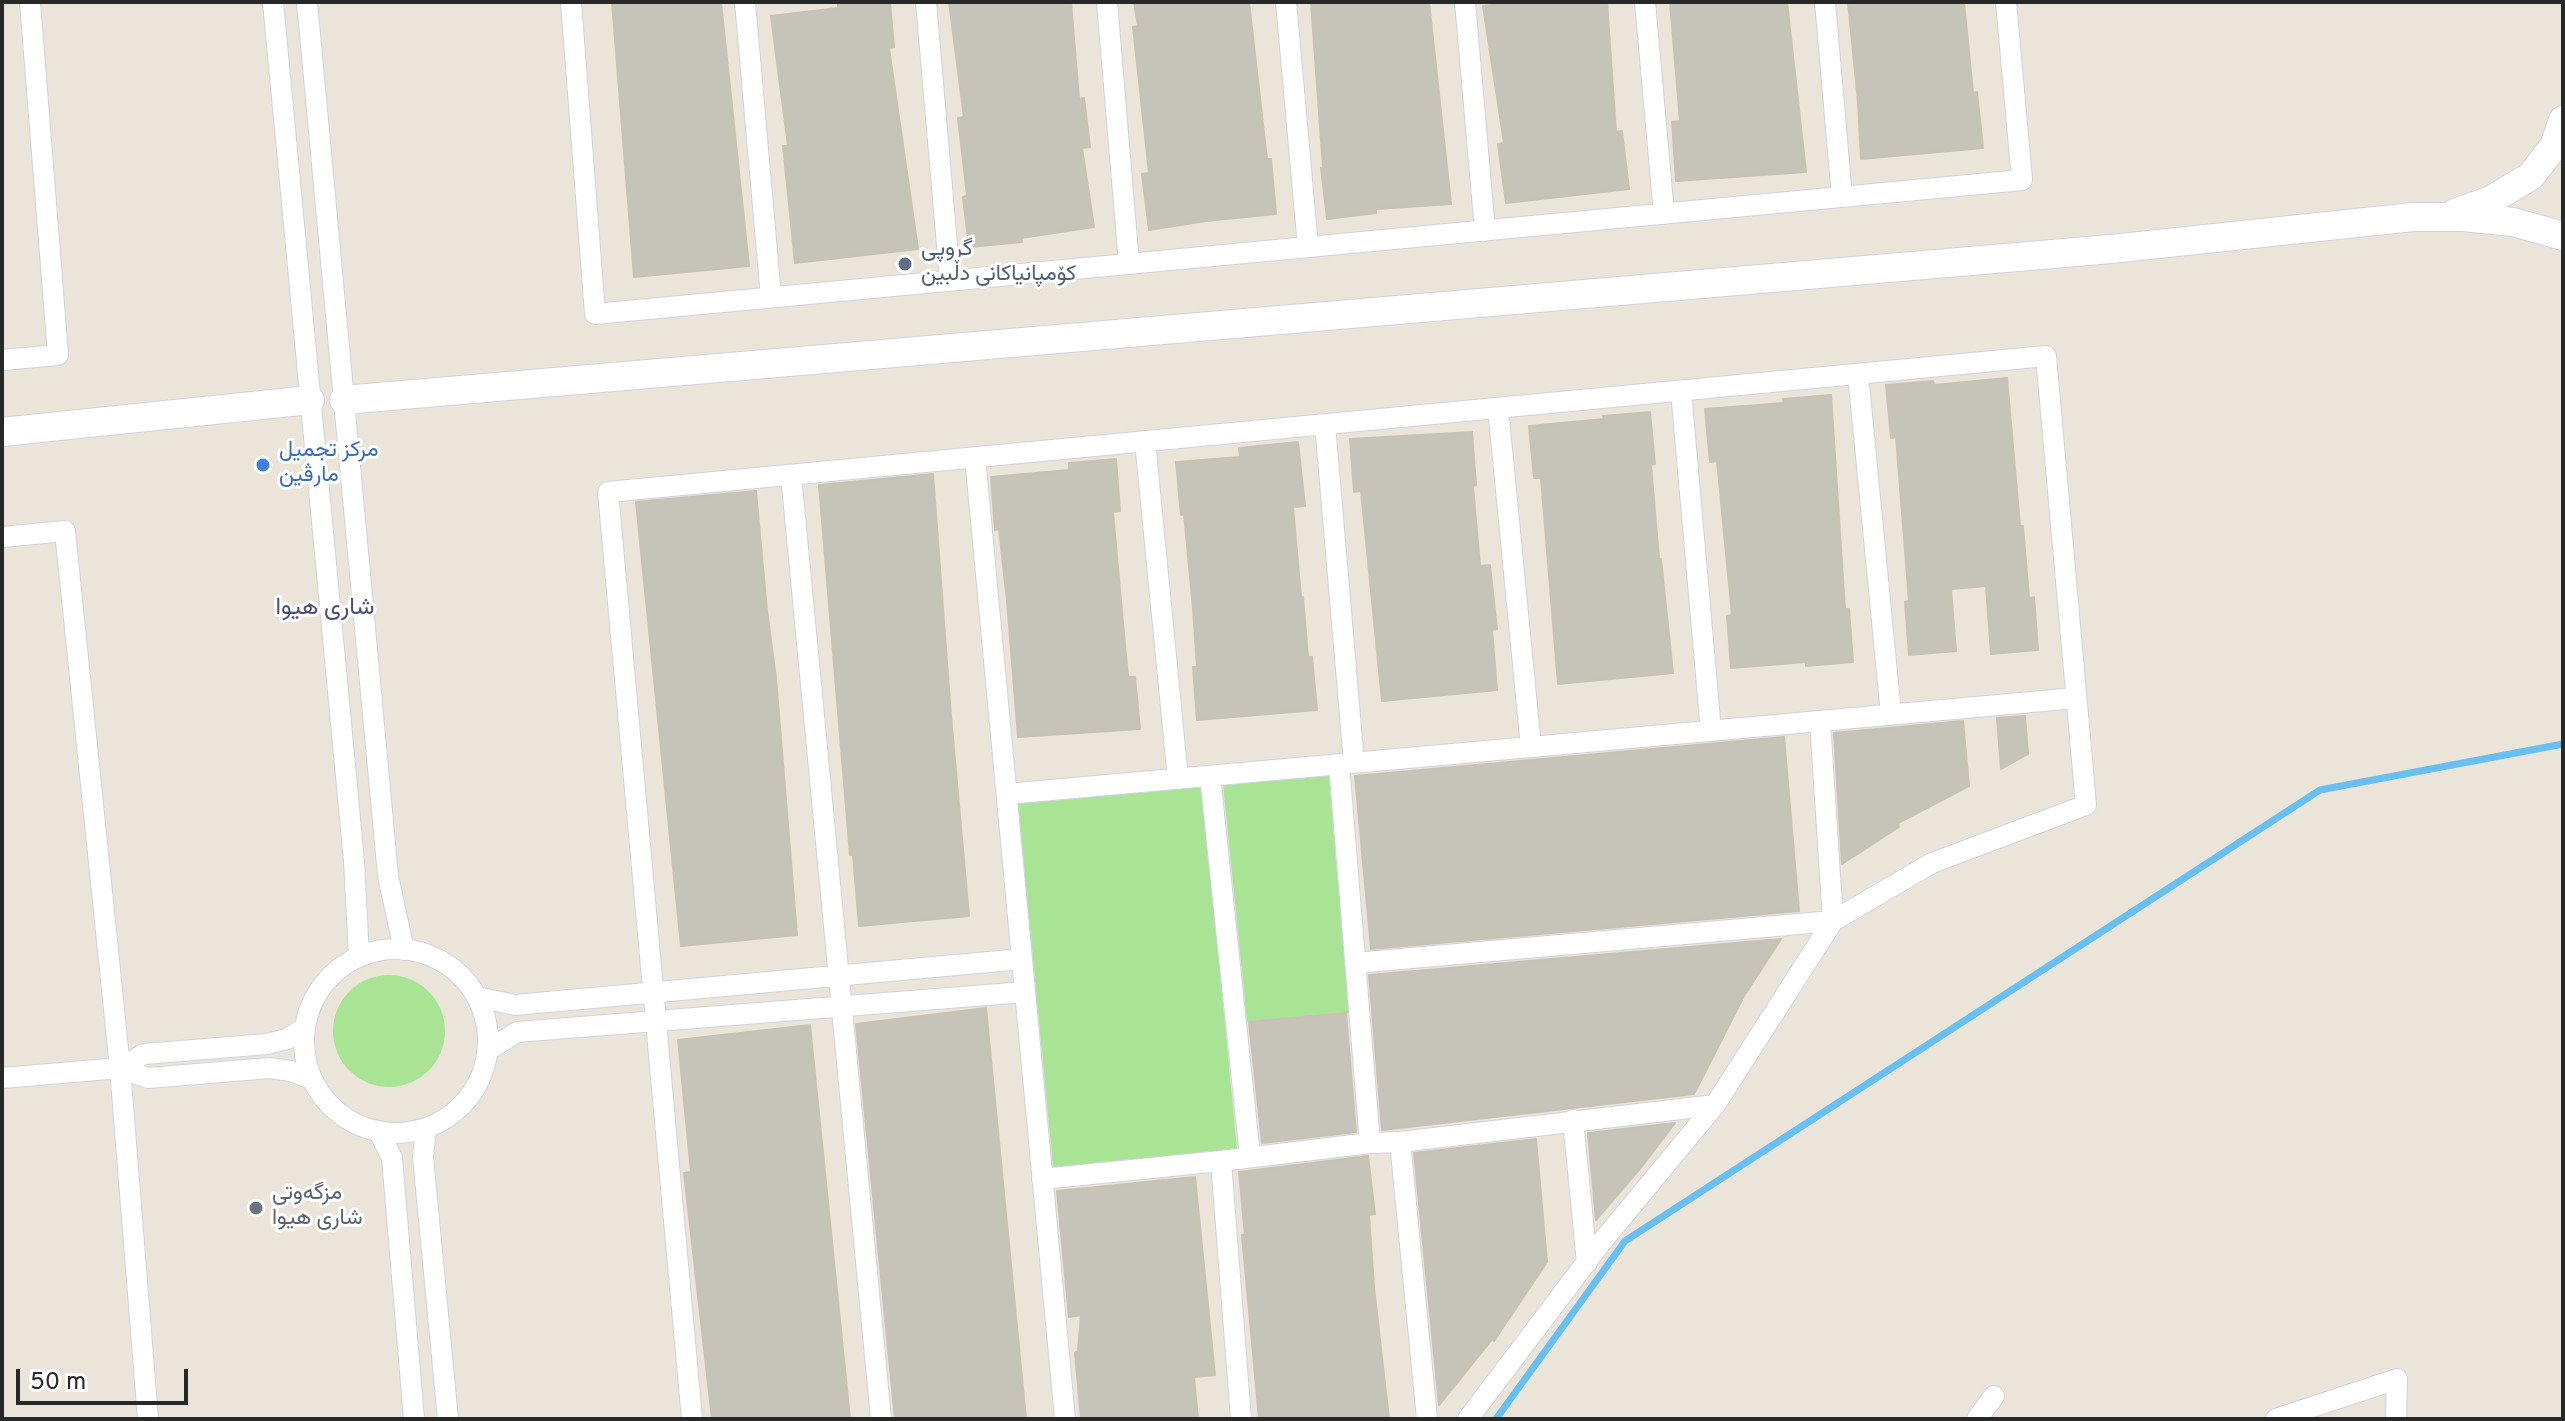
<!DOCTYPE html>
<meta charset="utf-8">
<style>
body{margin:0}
#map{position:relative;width:2565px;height:1421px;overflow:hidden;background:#ebe5d9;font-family:Overpass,sans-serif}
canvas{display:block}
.frame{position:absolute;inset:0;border:4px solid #282828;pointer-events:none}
.scale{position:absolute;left:16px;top:1369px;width:172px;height:36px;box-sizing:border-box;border:4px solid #282828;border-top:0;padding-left:10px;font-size:24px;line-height:28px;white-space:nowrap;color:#282828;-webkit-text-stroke:6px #fff;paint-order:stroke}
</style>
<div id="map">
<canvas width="2565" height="1421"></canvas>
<div class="frame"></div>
<div class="scale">50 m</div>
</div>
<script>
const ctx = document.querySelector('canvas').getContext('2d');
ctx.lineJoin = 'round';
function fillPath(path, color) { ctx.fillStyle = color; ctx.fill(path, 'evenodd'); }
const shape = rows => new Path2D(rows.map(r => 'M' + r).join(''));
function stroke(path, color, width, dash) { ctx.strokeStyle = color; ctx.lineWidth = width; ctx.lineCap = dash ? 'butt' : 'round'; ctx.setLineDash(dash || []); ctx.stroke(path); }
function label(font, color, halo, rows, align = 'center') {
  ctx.font = font + ' Overpass,Vazirmatn,sans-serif'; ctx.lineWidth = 6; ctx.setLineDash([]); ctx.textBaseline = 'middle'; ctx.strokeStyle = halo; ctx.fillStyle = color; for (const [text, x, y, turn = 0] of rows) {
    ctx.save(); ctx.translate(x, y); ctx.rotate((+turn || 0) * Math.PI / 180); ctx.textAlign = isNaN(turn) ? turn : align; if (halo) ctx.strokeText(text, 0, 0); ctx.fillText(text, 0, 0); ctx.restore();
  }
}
fillPath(shape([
 [1329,776,1349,1013,1247,1022,1223,785],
 [1202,787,1237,1149,1053,1167,1018,804],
 '333 1031a56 56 0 1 1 112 0a56 56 0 1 1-112 0Z'
]), '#a8e494');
stroke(shape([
 [1496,1419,1625,1241,2320,790,2563,744]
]), '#68c0f2', 7);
const building = shape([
 [612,2,721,2,749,266,634,277,612,2],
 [861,2,890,2,894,47,889,48,918,249,795,263,783,146,788,146,771,16,838,8,838,4,861,2],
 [949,2,1071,2,1079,99,1084,98,1090,147,1082,148,1094,227,1021,238,1022,242,969,247,963,197,967,196,958,118,964,117,949,2],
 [1134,2,1249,2,1267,159,1271,159,1276,214,1206,221,1149,230,1142,174,1149,173,1133,27,1138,26,1134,2],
 [1311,2,1429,2,1451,204,1376,209,1376,213,1327,219,1321,168,1323,168,1311,2],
 [1514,2,1607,2,1616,132,1622,131,1629,189,1506,203,1498,144,1504,143,1483,6,1514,2],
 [1670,2,1787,2,1806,172,1676,181,1672,122,1680,121,1670,2],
 [1848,2,1964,2,1973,93,1977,92,1983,148,1861,159,1858,102,1848,2],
 [2007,378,2020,526,2023,526,2029,598,2034,597,2038,650,1991,654,1986,586,1951,589,1956,651,1909,655,1905,602,1909,601,1896,437,1891,438,1886,385,1933,381,1934,385,2007,378],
 [1831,395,1845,609,1849,609,1853,662,1806,666,1806,662,1731,668,1727,616,1732,615,1717,461,1710,462,1705,409,1784,403,1783,399,1831,395],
 [1650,412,1655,464,1651,465,1659,559,1661,559,1673,673,1558,684,1541,478,1534,478,1529,426,1604,419,1603,416,1650,412],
 [1472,432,1476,485,1473,486,1480,566,1490,565,1497,629,1492,630,1497,690,1382,701,1361,491,1354,492,1350,439,1472,432],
 [1298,442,1305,506,1293,507,1301,597,1303,597,1308,657,1312,657,1317,710,1197,720,1193,667,1197,667,1193,608,1184,514,1181,515,1176,462,1240,457,1239,448,1298,442],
 [1116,459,1120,511,1113,512,1122,612,1128,677,1135,677,1140,729,1018,737,1007,601,999,529,995,530,991,477,1069,470,1069,463,1116,459],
 [933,474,951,716,969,916,859,926,853,855,850,855,819,485,933,474],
 [756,491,767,611,776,678,797,935,681,946,636,502,756,491],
 [2025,716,2028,754,2001,769,1997,718,2025,716],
 [1963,721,1969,786,1898,823,1899,827,1842,864,1834,733,1963,721],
 [1784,737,1799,911,1371,949,1355,776,1784,737],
 [1781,939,1744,996,1694,1094,1382,1130,1369,975,1781,939],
 [986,1008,1026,1419,895,1419,856,1024,986,1008],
 [1346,1013,1356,1132,1262,1143,1249,1022,1346,1013],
 [810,1025,850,1419,712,1419,684,1173,691,1172,678,1040,810,1025],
 [1675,1123,1643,1165,1596,1220,1588,1133,1675,1123],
 [1536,1139,1547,1262,1494,1341,1493,1338,1439,1405,1414,1153,1536,1139],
 [1368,1156,1375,1214,1369,1215,1374,1287,1389,1419,1259,1419,1242,1235,1245,1235,1239,1172,1368,1156],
 [1195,1177,1215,1375,1194,1377,1198,1419,1081,1419,1075,1353,1078,1351,1081,1315,1069,1317,1057,1191,1195,1177]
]);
fillPath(building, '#c6c3b8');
stroke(building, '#c7c2b3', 2);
const street = shape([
 [273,2,354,861,359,957],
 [307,2,388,876,404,950],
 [571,2,595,314,2022,180,2006,2],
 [745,2,771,297],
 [926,2,950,280],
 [1107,2,1129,264],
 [1286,2,1308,247],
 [1465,2,1485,231],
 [1645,2,1664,214],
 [1825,2,1842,197],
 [2,360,58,355,30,2],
 [1858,374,1891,714],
 [1681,391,1711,731],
 [1498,408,1531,747],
 [1325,424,1354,763],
 [1145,441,1178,779],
 [975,457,1065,1419],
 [791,475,881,1419],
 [2,537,65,531,120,1068,148,1419],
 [1339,764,1370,1143],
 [1210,776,1250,1156],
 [1007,794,2076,698],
 '304 1041a92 92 0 1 1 184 0a92 92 0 1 1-184 0Z',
 [1355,963,1833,921,1820,721],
 [477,997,515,1005,1022,959],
 [487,1051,517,1032,1025,992],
 [120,1068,148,1078,270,1068,291,1071,311,1079],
 [2,1078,120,1068,144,1054,267,1044,287,1039,304,1028],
 [1573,1120,1587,1263],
 [426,1128,423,1157,448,1419],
 [379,1132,392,1158,414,1419],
 [1400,1142,1427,1419],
 [1221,1161,1241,1419],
 [1042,1179,1221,1161,1370,1143,1400,1142,1715,1105],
 [692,1419,608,492,2046,356,2086,805,1932,863,1833,921,1715,1105,1600,1244,1468,1419],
 [1977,1419,1994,1396],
 [2276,1419,2397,1379,2396,1419]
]);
const secondary = shape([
 [2455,213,2491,200,2531,176,2554,146,2563,120],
 [344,400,2111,249,2413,217,2463,217,2513,222,2563,236],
 [2,432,310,400]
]);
stroke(street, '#cfd1e2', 22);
stroke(secondary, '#cfd1e2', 30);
stroke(street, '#fff', 20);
stroke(secondary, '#fff', 28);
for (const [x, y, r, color] of [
 [905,264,8,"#5c6f8a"],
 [263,465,8,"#3f7fe0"],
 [256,1208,8,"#6b7280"]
]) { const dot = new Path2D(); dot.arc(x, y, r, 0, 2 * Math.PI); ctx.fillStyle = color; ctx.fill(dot); stroke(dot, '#fff', 3); }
label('22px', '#4e5e75', '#fff', [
 ["گروپی",921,251],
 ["کۆمپانیاکانی دڵبین",921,276]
], 'left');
label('22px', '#366cbe', '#fff', [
 ["مركز تجميل",279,452],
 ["مارڤین",279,477]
], 'left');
label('22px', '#5b616d', '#fff', [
 ["مزگەوتی",272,1195],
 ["شاری هیوا",272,1220]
], 'left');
label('24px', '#484c7a', '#fff', [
 ["شاری هیوا",325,609]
]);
</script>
